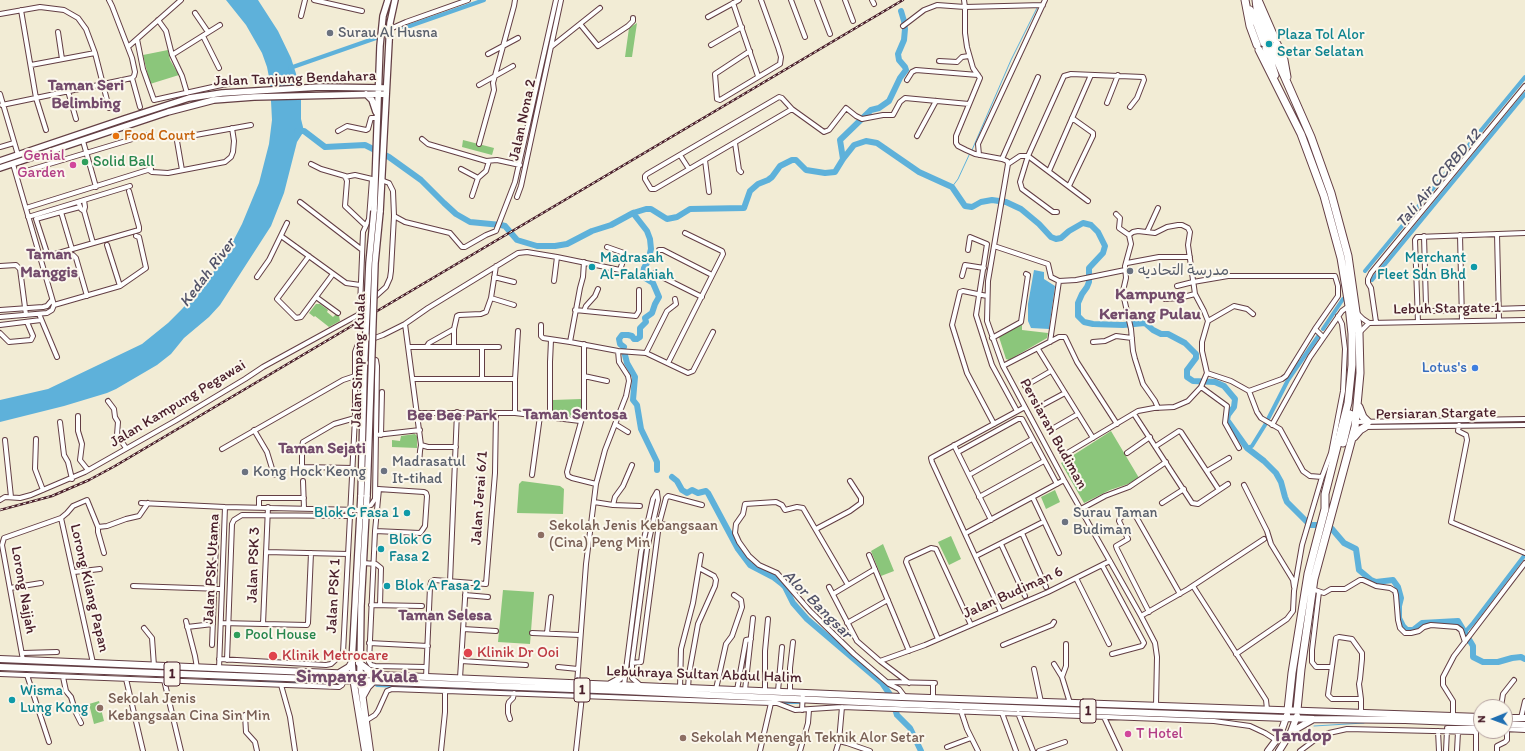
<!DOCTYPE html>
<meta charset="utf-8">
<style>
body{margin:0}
#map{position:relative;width:1525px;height:751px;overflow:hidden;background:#f2ecd5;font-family:Itim,sans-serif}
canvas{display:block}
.north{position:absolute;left:1473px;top:699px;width:40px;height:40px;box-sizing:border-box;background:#fbf7ec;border:1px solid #b4a19f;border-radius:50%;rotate:269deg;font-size:11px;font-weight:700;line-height:16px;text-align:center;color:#4a1f2b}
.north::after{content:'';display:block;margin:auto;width:14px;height:18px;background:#1f6fb2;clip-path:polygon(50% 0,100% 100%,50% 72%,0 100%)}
</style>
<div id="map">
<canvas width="1525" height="751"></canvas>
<div class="north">N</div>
</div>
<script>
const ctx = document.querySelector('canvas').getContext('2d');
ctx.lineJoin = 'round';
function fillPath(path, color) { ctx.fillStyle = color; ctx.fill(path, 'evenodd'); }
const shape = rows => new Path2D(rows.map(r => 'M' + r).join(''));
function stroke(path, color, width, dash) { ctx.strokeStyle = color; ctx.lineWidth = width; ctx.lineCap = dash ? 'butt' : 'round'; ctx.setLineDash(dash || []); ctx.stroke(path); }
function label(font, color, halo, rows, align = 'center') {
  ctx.font = font + ' Itim,"Playpen Sans Arabic",sans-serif'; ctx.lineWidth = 4; ctx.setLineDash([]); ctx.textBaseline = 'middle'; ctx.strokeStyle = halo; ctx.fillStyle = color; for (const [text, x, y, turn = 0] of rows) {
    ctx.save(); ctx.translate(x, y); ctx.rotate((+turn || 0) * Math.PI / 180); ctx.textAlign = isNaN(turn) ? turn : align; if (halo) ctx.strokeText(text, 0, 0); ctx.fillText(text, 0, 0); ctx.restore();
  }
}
fillPath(shape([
 [637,23,632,57,625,57,629,28],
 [168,50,170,60,179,75,150,84,143,55],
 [463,140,494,148,492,155,462,147],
 [316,304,320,304,328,310,327,312,333,317,336,314,339,316,340,321,329,327,315,316,314,317,309,313],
 [1022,324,1022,330,1048,333,1047,338,1009,360,1006,359,999,337],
 [581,399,581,411,576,419,556,416,553,412,553,400],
 [1111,431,1139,478,1128,484,1110,490,1084,503,1061,463],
 [415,434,417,436,417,448,392,447,392,440,400,441,401,436],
 [522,481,560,486,564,489,563,514,517,513,519,484],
 [1055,490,1060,502,1046,509,1041,497],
 [951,536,961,559,949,565,938,542],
 [883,544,894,571,881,576,871,551],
 [503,590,534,592,530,644,498,642],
 [99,701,104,721,94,724,89,704]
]), '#8bc67b');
fillPath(shape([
 [226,0,258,0,278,31,291,58,299,83,301,100,301,119,304,131,297,142,284,193,271,226,220,305,209,317,184,338,171,354,157,365,116,389,107,393,64,406,0,422,0,400,48,389,142,344,168,323,182,309,206,282,227,253,242,224,259,183,269,144,272,120,270,82,267,67,262,53,246,25],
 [1034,270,1044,272,1044,279,1055,286,1049,329,1031,328,1028,321,1028,304]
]), '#5eb1da');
stroke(shape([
 [972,150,1011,60,1038,6],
 [952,187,958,179,970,153],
 [1314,726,1364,723]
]), '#5eb1da', 1);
stroke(shape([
 [404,28,484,0],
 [290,68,376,38],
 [1365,271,1525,77],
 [1372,280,1525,94],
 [1323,329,1343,299],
 [1247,448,1252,446,1265,425,1288,380,1319,335],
 [1465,632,1473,623,1524,556],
 [209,678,306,682],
 [377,685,660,696],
 [673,697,709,699],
 [774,702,799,702],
 [836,704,885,706]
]), '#5eb1da', 4);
stroke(shape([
 [297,131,304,131,325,147,365,145,389,157,421,180,444,203,456,214,470,222,501,225,505,226,517,240,537,246,555,246,567,244,592,231,611,225,633,213,646,209,651,209,667,219,677,217,690,209,744,208,750,191,758,184,768,180,772,177,780,166,792,160,796,160,806,170,825,173,835,172,843,159,854,145,866,141,877,143,919,172,952,187,965,206,972,207,981,202,992,200,1006,202,1021,209,1039,224,1051,237,1056,239,1061,238,1069,231,1083,223,1091,225,1098,232,1105,246,1103,253,1089,268,1089,282,1087,287,1082,294,1078,303,1078,316,1084,322,1093,324,1123,325,1145,323,1153,330,1161,334,1168,334,1185,343,1196,354,1196,358,1187,370,1187,377,1193,381,1215,382,1224,386,1235,399,1234,407,1228,415,1227,420,1247,448,1264,461,1276,473,1281,482,1285,497,1287,502,1310,525,1318,525,1332,529,1344,543,1356,549,1359,570,1371,580,1376,582,1393,580,1398,587,1401,598,1399,606,1399,618,1403,626,1407,630,1413,630,1422,623,1458,621,1473,646,1473,657,1483,662,1498,662,1512,658,1521,657,1525,659],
 [843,159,840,140,871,110,879,108,889,101,900,78,906,70,905,67,899,60,898,54,904,40,905,29,904,21,901,11],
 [624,347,620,344,619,339,622,335,628,335,632,336,634,339,637,339,640,337,640,328,646,322,645,318,652,313,655,304,659,297,653,283,645,278,643,274,644,268,648,261,651,249,650,239,647,231,633,213],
 [625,355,627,363,635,377,633,400,637,405,641,429,657,462,657,470],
 [672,477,677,481,682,490,687,493,692,490,698,493,706,491,708,493,738,549,750,565,773,577,782,584,785,587,793,603,807,619,882,683,891,696,897,715,910,728,921,751]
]), '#5eb1da', 6);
stroke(shape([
 [1261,44,1263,49]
]), '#d0c3b3', 7, [7, 3.5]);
const street = shape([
 [109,0,112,6,132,58,135,72,134,76,132,78,140,107],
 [314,0,362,11],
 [791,0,805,37],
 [817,0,830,34],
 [845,0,853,21],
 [872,0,874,4],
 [964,0,965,7,965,33,967,47,973,68,980,78,956,136,956,143,958,146,966,150,975,154,1002,159,1007,161,1008,164,988,281,987,321,1003,366,1064,480,1141,616,1155,643,1157,657,1156,705],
 [733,3,758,76],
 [21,10,36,98,46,130],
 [195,13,208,32],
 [0,14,40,7,64,10,78,18,86,29,95,53,109,108],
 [301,16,305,0],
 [708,17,739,0],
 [158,20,166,31,172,55,182,76,187,93],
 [580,24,598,46,628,26,633,21,633,18],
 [903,26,924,10,937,5,965,7,1043,5],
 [390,29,406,22,468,0],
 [58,32,62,59],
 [203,36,219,68],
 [137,39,143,69,154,100,217,86,243,81],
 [711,45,742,27],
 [129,46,181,0],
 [551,47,600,8],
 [750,51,715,74,717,99,720,100,780,64,781,57,778,47,761,0],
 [488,54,518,38],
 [172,55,220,25],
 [939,61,957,62,962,57,969,56],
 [31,65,95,53],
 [907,80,912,72,916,70,978,75],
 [479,85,513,66],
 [68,91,76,119],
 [0,94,18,155],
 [1107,103,1118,75],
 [2,105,132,78],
 [792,109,655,189,651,189,645,179,645,176,647,174,779,97,782,98,792,109,824,132,829,130,846,108,856,116,862,119,883,115,893,115,900,102,905,98,969,104],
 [338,131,347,126,366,130,368,129,371,118,377,118],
 [917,136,936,101],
 [422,139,428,144,486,161,497,160,520,165],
 [83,141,96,187],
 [735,143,739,170,741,172],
 [479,144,494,90,493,83,514,6,515,0],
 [0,147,14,143],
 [680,155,689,169],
 [979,155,978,144,1045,0],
 [1002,159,1038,77],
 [705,160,709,192],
 [13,164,54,305],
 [311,164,321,169,345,176,347,181,345,206,365,225],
 [1008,164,1020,156,1028,156,1088,201],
 [461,169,478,178],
 [149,170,152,172,168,173,225,162,231,157,233,152,234,141,232,128],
 [182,170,177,141,179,138,251,125],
 [1049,171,1091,75],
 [16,174,146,135],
 [345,177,355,175,372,179],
 [1069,186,1093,136,1093,133,1072,118],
 [472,196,478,178,486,171,489,161],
 [517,197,521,186,561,0],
 [84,200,85,207,84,211],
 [300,202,361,249],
 [79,204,81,209,84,211,93,243],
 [26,208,151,169],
 [61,212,36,219,48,256,139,230,139,227,129,191],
 [1057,212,1053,212,1022,189,1020,182,1028,156,1064,76,1071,74,1143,77,1144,80,1137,98,1130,107],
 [1116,214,1120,218,1119,228,1129,235],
 [394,216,405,222,450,233,462,247,465,247,486,235,496,231,515,182,556,0],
 [28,217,130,186],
 [1147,232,1158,208],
 [1497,234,1499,320],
 [1460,235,1462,321],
 [281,236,346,283,360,285],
 [1424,236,1426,306,1429,310,1432,311,1525,308],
 [107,245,120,286],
 [994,246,1048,264,1051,277,1059,281,1076,280,1125,270],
 [72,249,61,212,80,207],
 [659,250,663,250,712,275],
 [968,250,970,237,987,244,976,315,992,365,1017,411],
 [73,255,76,258,87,296],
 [309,256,277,299,296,318,301,317,333,274],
 [1127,263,1159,257,1190,257],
 [0,266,16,265,20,269,26,315],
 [654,273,702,297],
 [962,276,965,265,984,268],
 [257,277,269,260,287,223],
 [494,277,514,282],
 [554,281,557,257],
 [1177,286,1193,282,1228,276,1335,276,1338,286,1338,296,1315,329],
 [987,296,963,291,960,292,952,325,967,373,994,424],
 [316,297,338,313],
 [491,298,514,305],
 [1165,299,1179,298,1195,294],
 [366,305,386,287,390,278,391,271,394,216,393,191,389,183,381,180],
 [360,306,363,232,369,219,372,179],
 [0,310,43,307,47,306,52,300],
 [575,310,636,316,639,311,639,290],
 [584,311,586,306,595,296,598,289],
 [1357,313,1363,319,1369,323,1525,320],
 [39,314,57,357],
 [0,317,47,313,52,310,54,305,120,286,146,268,139,237,136,236],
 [1208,321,1234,306,1247,309,1253,314],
 [1376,322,1371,288,1368,283,1368,279,1371,273,1525,86],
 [1418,322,1415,240,1417,237,1525,233],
 [405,324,421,445,420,451,419,464],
 [0,325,41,320],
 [541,325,541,336,543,338,570,342,618,351,646,353,688,373,693,371,713,332],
 [1360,332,1369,323],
 [0,333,9,342,31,340,33,336,27,322],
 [992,338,1021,322,1028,275,1026,274],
 [570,342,580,288,583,277,584,262],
 [1050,342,1059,281],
 [1093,342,1105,341,1116,336,1132,338],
 [584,344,584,411,567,472,568,476,572,478,596,484],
 [427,346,429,343,454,329],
 [454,346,454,329,457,316,459,315,481,314,486,312,491,298,496,266],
 [408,347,499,347],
 [482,347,482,379],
 [1038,349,1093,438],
 [646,353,667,311,676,304,675,299],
 [355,361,361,358,368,357,376,360,377,366,375,499,371,505,366,507],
 [668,363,723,254,722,251,685,233],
 [1003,366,1059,337,1065,337,1077,362,1117,424],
 [584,376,607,381],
 [413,379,515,379],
 [1025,386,1051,371],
 [1201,387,1227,406,1225,423,1239,448],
 [1249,391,1257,412,1261,418,1280,429,1303,471,1310,476,1322,477],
 [108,401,114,409,115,417,118,422,117,435,126,448],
 [1037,408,1065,393],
 [1158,408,1155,401,1143,384,1135,359,1133,351,1131,329,1124,298,1123,291,1126,278,1125,266,1131,244,1129,235,1133,232,1138,231,1155,233,1167,227,1178,225,1182,225,1188,228,1190,232,1188,245,1195,294,1204,311,1208,321,1202,342,1202,351,1207,373],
 [418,413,515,413,580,421],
 [515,413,515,379,518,331],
 [1134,414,1192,503,1198,504,1228,484],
 [78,416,78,431,82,444,80,460,88,470],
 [550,417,550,362,551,340],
 [60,422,64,455,68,462,72,479],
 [1355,422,1525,419],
 [615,424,628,432],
 [1272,425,1310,357,1342,311,1349,306],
 [1459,425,1458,431,1466,435,1467,440,1451,522,1525,553],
 [1363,427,1525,425],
 [1048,429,1052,429,1078,414],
 [254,430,267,452,274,475],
 [376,435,420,430],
 [381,435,382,392],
 [36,439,35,469,43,490],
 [5,440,11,497],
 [421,445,428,447,456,447],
 [954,445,991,520],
 [1156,446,1179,431,1181,432,1219,490],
 [222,449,343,380,355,376],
 [958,452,1018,419,1022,419,1057,484],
 [1127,453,1150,437],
 [1064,455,1138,411,1154,408,1174,407,1188,401,1201,387,1207,373,1231,381,1249,391,1282,379,1286,376,1315,329,1323,337],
 [302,467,353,468],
 [1207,471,1229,458],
 [302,472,302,446,303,442,334,424,355,418],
 [532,475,540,416],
 [969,475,1032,439],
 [303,481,304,508],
 [1244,485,1267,531,1271,544,1293,580,1294,587],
 [379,489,375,531,369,662,371,665,375,666,426,667],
 [979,497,1044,461],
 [1033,498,1059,553],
 [0,500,5,497,20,498,31,495,85,472,175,421,245,379,263,367,358,315,361,311],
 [594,502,613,505,640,506],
 [141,503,225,507,360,510],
 [1162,503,1184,489],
 [613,505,615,497,623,486,632,465],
 [259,507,259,498,304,498],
 [1081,509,1105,496,1129,487,1166,462],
 [61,518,93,663],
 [658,523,681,529],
 [98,527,107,526,126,519,139,516,148,503],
 [816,529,850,511,861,503,861,498,850,481],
 [375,531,420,533,421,532,425,526,427,496,426,493,424,492,378,489],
 [966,533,1064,480],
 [1022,533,1046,587],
 [1001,544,1025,596],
 [266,552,348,554],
 [869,555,909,651],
 [976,556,1043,522],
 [363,563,376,564,381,568,380,605],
 [1102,565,1144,643,1142,646,1112,654],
 [74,572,100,569],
 [1076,578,1109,644],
 [450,582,457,412],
 [848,585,803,508,797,507,785,510,782,505,776,502,745,504,743,514,736,524,735,533,739,542,749,556,759,565,777,573,810,611,854,654,889,684,899,689,905,697],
 [133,586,222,589],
 [1193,586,1266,700,1267,709],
 [829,587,857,641,880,661,909,683],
 [10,588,41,583],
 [1312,589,1324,593,1331,589,1345,589,1360,580,1363,580,1376,586,1390,588,1395,591,1396,595,1398,620,1400,628,1405,633,1411,633,1419,631,1424,627,1431,625,1457,627,1461,630,1465,642],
 [1319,592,1312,650,1312,662,1316,667,1331,667],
 [833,594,875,569],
 [465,595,488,597],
 [371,605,422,606],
 [1001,612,932,462,931,458,1025,407],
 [1149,612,1117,549,1116,546,1128,539,1119,521,1120,518,1130,512,1134,513,1180,594],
 [1141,616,1188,589,1264,539],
 [186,621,195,656,197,668],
 [221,623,307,625,308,623,311,553],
 [847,623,888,600],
 [263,624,268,507],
 [187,627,213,624],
 [144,628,152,638,154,666],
 [463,629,496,631],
 [532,633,580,635],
 [547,633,551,597],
 [938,639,906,562,907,559,931,548,936,549,971,625],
 [369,643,428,646],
 [212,645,217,518],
 [1003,645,1052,625,1054,622],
 [23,653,57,652],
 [1236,654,1287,619,1293,611,1294,591,1302,545,1322,477,1331,453,1343,391,1345,349,1342,324,1338,316],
 [219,659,326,665,331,664,343,653,355,418,355,352,358,344,383,335,405,324,428,308,518,253,527,252,557,257,620,270,625,255,624,253,607,247],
 [23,660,2,545,4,538,61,518,67,513,73,506,87,500,98,527,98,532,104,553],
 [227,660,232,524,234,520,242,515,350,516],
 [461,661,526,665],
 [880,661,925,645,1048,592,1110,561],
 [632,663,641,662,659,524,666,498,668,496,672,497,702,505],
 [1054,664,1062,677,1070,703],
 [558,667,578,669],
 [219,669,225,507],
 [1034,669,1041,702],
 [0,674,339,687,342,685,344,681],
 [27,675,49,742],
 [63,677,66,691,71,697,76,713,81,723],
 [426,677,430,587,431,582,434,580,486,584,495,473,496,413],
 [1062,677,1066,666,1066,644],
 [460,678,466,583],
 [126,679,143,751],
 [164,680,181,751],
 [887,682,935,683],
 [577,684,586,564,596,484,605,450,626,396,629,381,628,376,619,362,618,351],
 [281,685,290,717,295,751],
 [624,685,641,552,653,499,657,492],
 [640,685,632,678,632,663,647,549,658,500,657,492],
 [680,688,681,649,693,603,701,555],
 [688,688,689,674,698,624,715,586,716,580,714,576,699,568],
 [716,689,726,644,732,636,742,607,741,600,734,595],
 [737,690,746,640,751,639],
 [745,690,753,618],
 [765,691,765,651,768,619],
 [778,691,782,647],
 [790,692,790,668,793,642],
 [933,698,933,683],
 [1361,699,1332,699,1328,695,1336,638,1339,637,1352,639,1362,653,1362,659,1360,679,1359,684,1361,699,1361,713],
 [1501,707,1503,694,1514,680],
 [802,710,803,692],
 [961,711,967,729,978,751],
 [1002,713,1016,751],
 [1018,713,1033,751],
 [245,715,246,732,255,742,257,751],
 [1453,716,1453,701,1443,685,1443,677,1454,656,1525,563],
 [1104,717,1120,751],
 [1521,718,1525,701],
 [510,719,508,713,508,705,509,702,513,698,514,693],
 [367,720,375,715,378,711,387,691,392,689,771,703,777,703,795,710,842,707,1214,721,1250,726,1265,733,1276,740],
 [1447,728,1481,728],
 [1505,729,1525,730],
 [1438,731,1439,751],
 [839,741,847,743,870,751],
 [947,747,971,738],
 [441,751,445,712,445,691],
 [576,751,582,696],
 [760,751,771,703],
 [800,751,808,723,809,710],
 [836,751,839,741,842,707],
 [1039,751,1065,742],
 [1300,751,1320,736,1329,733,1347,729,1476,732,1476,751],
 [1446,751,1447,730],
 [1457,751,1458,732],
 [1497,751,1497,746,1505,742,1507,740,1507,729]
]);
const secondary = shape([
 [366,94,372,100,376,112],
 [0,161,124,119,189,98,222,93,320,87,386,88],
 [0,168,168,112,214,100,254,97,386,94],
 [374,211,380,46,383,16,388,0],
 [380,212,390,23,395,0],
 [353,674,352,662,361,495],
 [360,674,361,606,367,495]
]);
const primary = shape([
 [0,659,901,697,1481,717],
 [359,663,374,674],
 [0,667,623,691,902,704,1314,719,1405,720,1481,723],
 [339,673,349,667,352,662],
 [353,678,365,751],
 [360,678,370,751],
 [610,684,619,679,625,673],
 [363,696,368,687,373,682],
 [1505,718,1525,718],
 [1505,724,1525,725],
 [1291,732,1312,720],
 [1268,751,1280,735,1287,715],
 [1279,751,1291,732,1297,716]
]);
const highway = shape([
 [1245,0,1250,26,1257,45],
 [1256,0,1259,24],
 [1258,0,1275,39],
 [1250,10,1257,24,1264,43],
 [1261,18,1269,41],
 [1277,44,1284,60,1287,77],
 [1271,46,1311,137,1331,193,1348,256,1359,333,1360,373,1355,427,1314,579,1301,669,1297,710],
 [1266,48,1275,75],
 [1259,50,1301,134,1324,196,1341,258,1349,306,1352,334,1352,365,1348,403,1325,494,1325,509,1308,574,1292,673,1288,710],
 [1359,407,1363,417,1368,422],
 [1354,437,1360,430,1365,427],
 [1343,443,1350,414]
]);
stroke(street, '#633e44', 6);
stroke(secondary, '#633e44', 8);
stroke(primary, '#633e44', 8);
stroke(highway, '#633e44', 9);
stroke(street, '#fff', 4);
stroke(secondary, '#fff', 5.5);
stroke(primary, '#fff', 6);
stroke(highway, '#fff', 7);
const rail = shape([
 [0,510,52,496,89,480,115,466,903,0]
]);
stroke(rail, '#4a1f2b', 2.5);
stroke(rail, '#fbf7ec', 1, [3]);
const secondaryBridge = shape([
 [361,495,364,374,369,263,374,211],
 [367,495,375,263,380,212]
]);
stroke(secondaryBridge, '#633e44', 8, []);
stroke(secondaryBridge, '#fff', 5.5);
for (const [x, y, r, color] of [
 [330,33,4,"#6b7280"],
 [1269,44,4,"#0f9aa8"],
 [116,136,4,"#e8710a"],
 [85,162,4,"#2e9e5b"],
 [73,165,4,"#d1479c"],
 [592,267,4,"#0f9aa8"],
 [1474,267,4,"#0f9aa8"],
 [1130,271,4,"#6b7280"],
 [1475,368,4,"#3f7fe0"],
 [384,471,4,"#6b7280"],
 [245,472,4,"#6b7280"],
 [407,513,4,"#0f9aa8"],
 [1065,522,4,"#6b7280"],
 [541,535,4,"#8d6e63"],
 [381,549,4,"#0f9aa8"],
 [387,586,4,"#0f9aa8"],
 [237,635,4,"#2e9e5b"],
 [468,653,5,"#e0444e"],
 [273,656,5,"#e0444e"],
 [12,700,4,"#0f9aa8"],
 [100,708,4,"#8d6e63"],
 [1128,734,4,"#d1479c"],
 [683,738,4,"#8d6e63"]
]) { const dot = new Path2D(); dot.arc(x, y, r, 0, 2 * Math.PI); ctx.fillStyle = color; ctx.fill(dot); stroke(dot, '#fbf7ec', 1.5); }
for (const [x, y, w] of [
 [172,674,16],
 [582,690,16],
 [1088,711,16]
]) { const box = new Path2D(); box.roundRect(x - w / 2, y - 12, w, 24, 3); ctx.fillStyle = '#fbf7ec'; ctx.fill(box); stroke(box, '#4a1f2b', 1); }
label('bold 14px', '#4a1f2b', null, [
 ["1",172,674],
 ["1",582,690],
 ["1",1088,711]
]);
label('15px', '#5b616d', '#fbf7ec', [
 ["Surau Al Husna",338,33],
 ["مدرسة التحاديه",1138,271],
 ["Madrasatul",392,462],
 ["It-tihad",392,479],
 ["Kong Hock Keong",253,472],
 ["Surau Taman",1073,513],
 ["Budiman",1073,530]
], 'left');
label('15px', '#0d838f', '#fbf7ec', [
 ["Plaza Tol Alor",1277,35],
 ["Setar Selatan",1277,52],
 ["Madrasah",600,258],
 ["Al-Falahiah",600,275],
 ["Merchant",1466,258,"right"],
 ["Fleet Sdn Bhd",1466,275,"right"],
 ["Blok C Fasa 1",399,513,"right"],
 ["Blok G",389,540],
 ["Fasa 2",389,557],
 ["Blok A Fasa 2",395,586],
 ["Wisma",20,691],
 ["Lung Kong",20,708]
], 'left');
label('15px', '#4a1f2b', '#fbf7ec', [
 ["Jalan Tanjung Bendahara",295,79,-2],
 ["Jalan Nona 2",523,120,-78],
 ["Lebuh Stargate 1",1447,309,-1],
 ["Jalan Simpang Kuala",359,360,-88],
 ["Jalan Kampung Pegawai",178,404,-31],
 ["Persiaran Stargate",1436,414,-1],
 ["Persiaran Budiman",1053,434,61],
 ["Jalan Jerai 6/1",480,498,-86],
 ["Jalan PSK 3",254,565,-88],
 ["Jalan PSK Utama",212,569,-87],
 ["Lorong Kilang Papan",89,588,77],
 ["Lorong Najjah",23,590,80],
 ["Jalan Budiman 6",1013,593,-24],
 ["Jalan PSK 1",334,596,-87],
 ["Lebuhraya Sultan Abdul Halim",704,675,2]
]);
label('15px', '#c56008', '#fbf7ec', [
 ["Food Court",124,136]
], 'left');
label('15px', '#b23c85', '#fbf7ec', [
 ["Genial",65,156],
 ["Garden",65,173],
 ["T Hotel",1136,734,"left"]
], 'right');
label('15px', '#27864d', '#fbf7ec', [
 ["Solid Ball",93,162],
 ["Pool House",245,635]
], 'left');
label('15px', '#366cbe', '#fbf7ec', [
 ["Lotus's",1467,368]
], 'right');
label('15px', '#785e54', '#fbf7ec', [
 ["Sekolah Jenis Kebangsaan",549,526],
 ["(Cina) Peng Min",549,543],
 ["Sekolah Jenis",108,699],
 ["Kebangsaan Cina Sin Min",108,716],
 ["Sekolah Menengah Teknik Alor Setar",691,738]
], 'left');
label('15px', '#be3a42', '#fbf7ec', [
 ["Klinik Dr Ooi",477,653],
 ["Klinik Metrocare",282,656]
], 'left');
label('bold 16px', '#734b6b', '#fbf7ec', [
 ["Taman Seri",86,86],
 ["Belimbing",86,104],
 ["Taman",49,255],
 ["Manggis",49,273],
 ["Taman Sentosa",575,415],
 ["Bee Bee Park",452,416],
 ["Taman Sejati",322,449],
 ["Taman Selesa",445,616]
]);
label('italic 16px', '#515268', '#fbf7ec', [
 ["Tali Air CCRBD 12",1439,179,-50],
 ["Kedah River",208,273,-53],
 ["Alor Bangsar",817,605,45]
]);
label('bold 17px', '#734b6b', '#fbf7ec', [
 ["Kampung",1150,295],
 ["Keriang Pulau",1150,315]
]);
label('bold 19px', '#734b6b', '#fbf7ec', [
 ["Simpang Kuala",357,677],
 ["Tandop",1302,736]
]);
</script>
